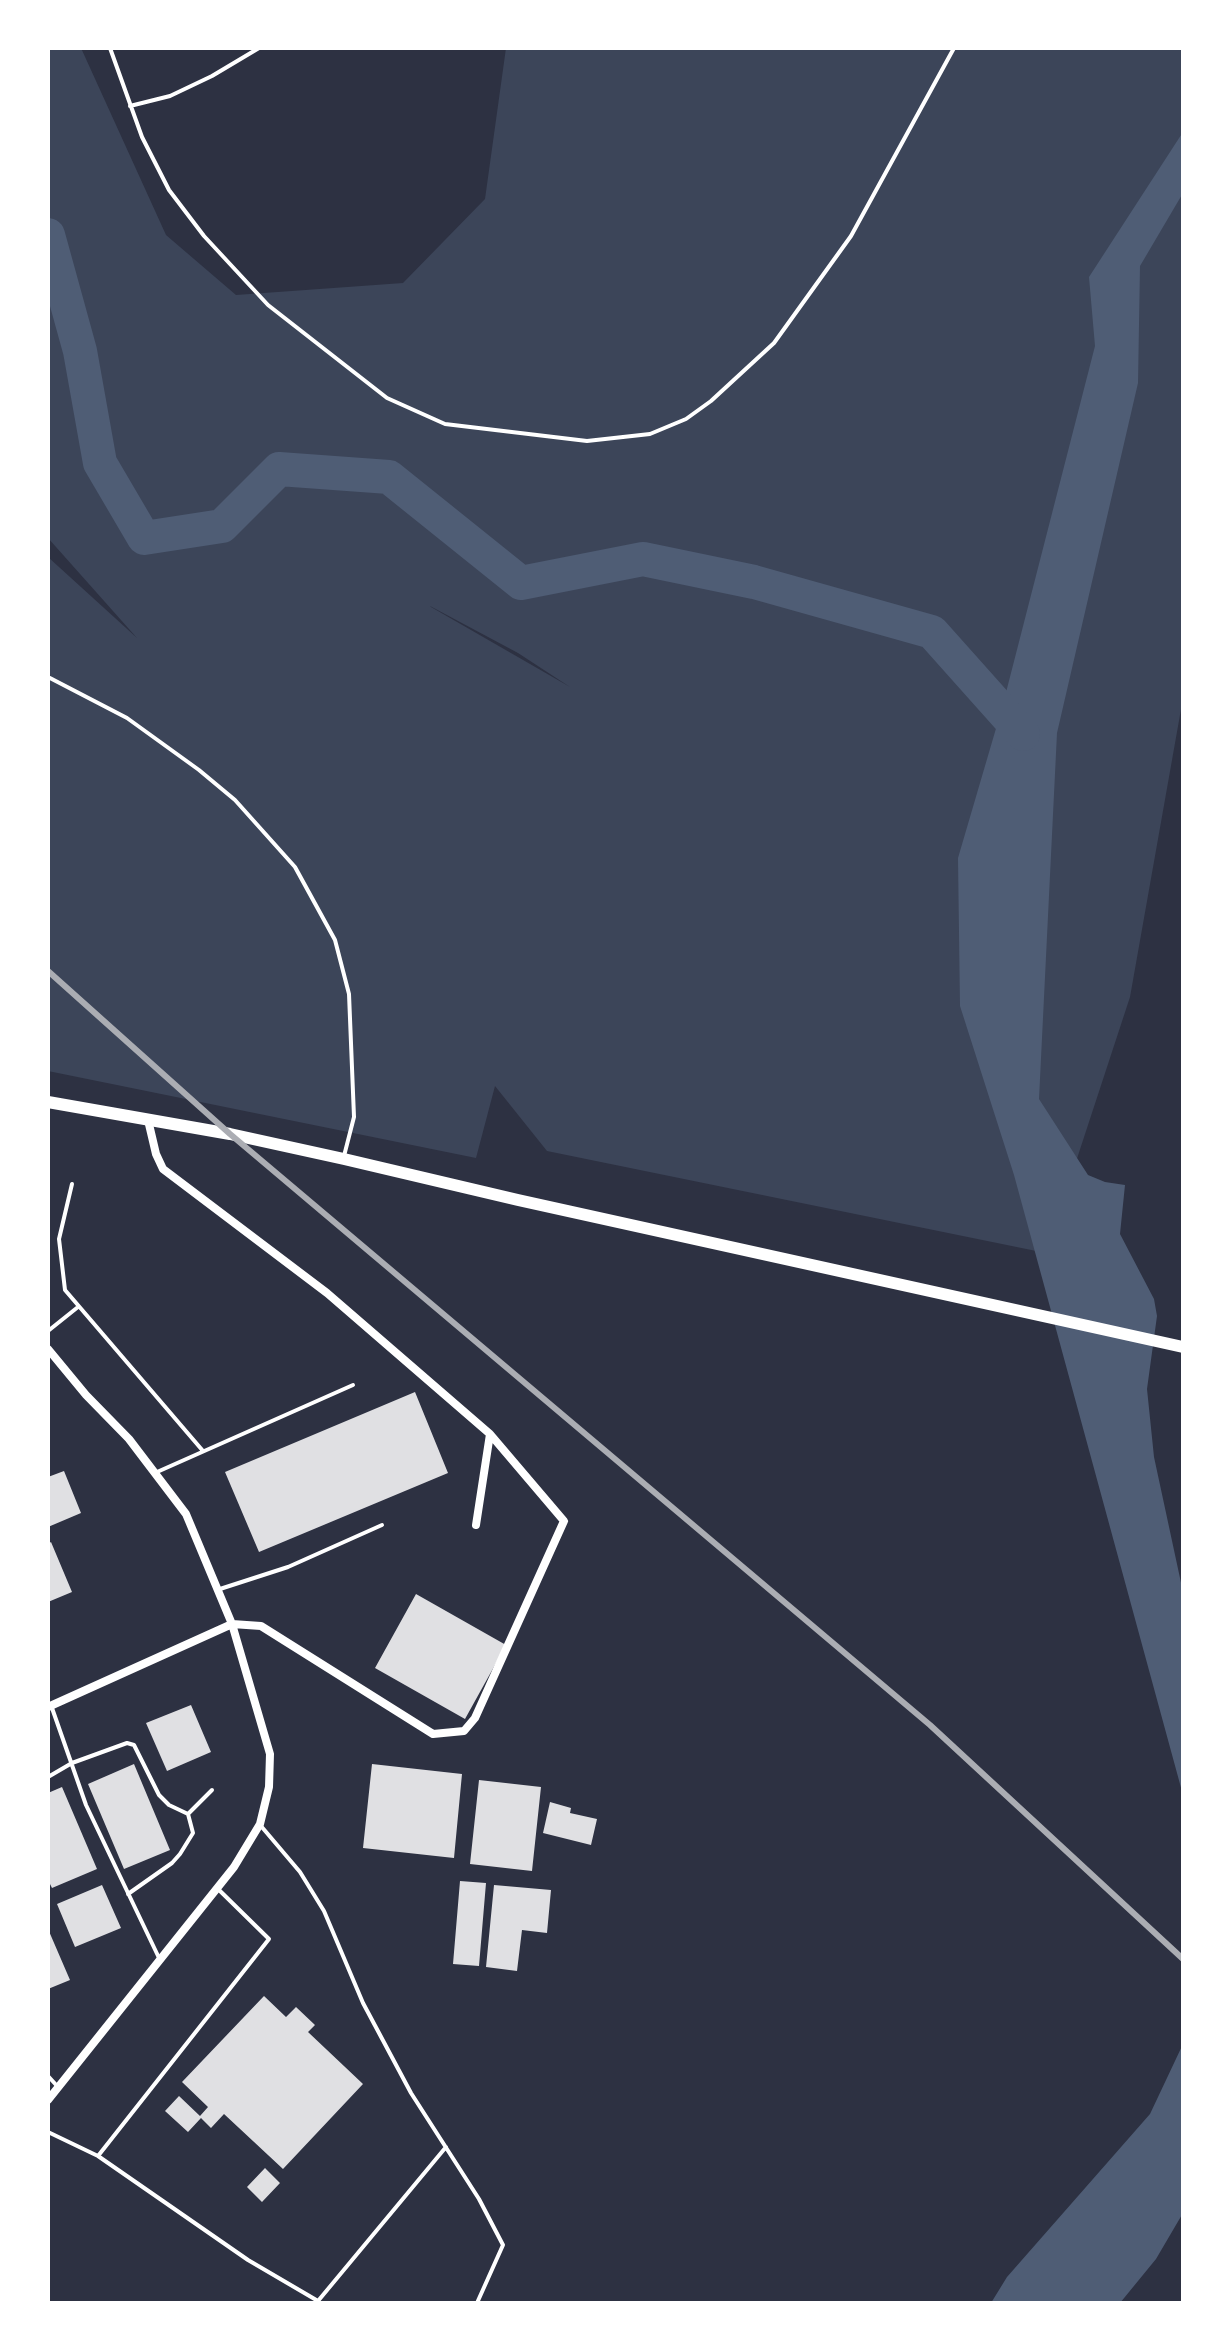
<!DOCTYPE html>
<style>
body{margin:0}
#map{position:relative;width:1231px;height:2351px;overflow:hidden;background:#2d3142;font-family:Ubuntu,sans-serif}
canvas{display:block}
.frame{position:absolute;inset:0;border:50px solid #fff;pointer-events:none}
</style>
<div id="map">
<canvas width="1231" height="2351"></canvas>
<div class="frame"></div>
</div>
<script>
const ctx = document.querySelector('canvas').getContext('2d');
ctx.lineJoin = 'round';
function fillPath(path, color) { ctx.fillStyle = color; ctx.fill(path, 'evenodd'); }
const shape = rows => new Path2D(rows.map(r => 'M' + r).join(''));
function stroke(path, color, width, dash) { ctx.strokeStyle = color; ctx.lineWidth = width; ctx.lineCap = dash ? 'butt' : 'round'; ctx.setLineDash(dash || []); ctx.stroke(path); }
fillPath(shape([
 [48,48,81,48,166,235,236,295,403,283,485,199,506,48,1183,48,1183,698,1130,997,1046,1253,547,1151,495,1086,476,1158,48,1071,48,557,137,638,48,538],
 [430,606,518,653,570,687,431,607]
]), '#3c4559');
fillPath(shape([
 [1183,132,1183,193,1140,266,1138,383,1057,733,1039,1099,1088,1175,1105,1182,1125,1185,1120,1234,1154,1299,1157,1316,1147,1389,1154,1457,1183,1592,1183,1795,1014,1175,960,1006,958,858,1002,708,1095,346,1089,277],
 [1183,2044,1183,2213,1156,2259,1120,2303,991,2303,1007,2277,1150,2114]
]), '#4f5d75');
stroke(shape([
 [48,235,80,351,100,463,144,538,222,526,279,469,389,477,521,583,643,559,754,582,932,632,1023,734]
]), '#4f5d75', 34);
fillPath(shape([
 [415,1392,448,1473,259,1552,225,1472],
 [64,1471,81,1513,48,1527,48,1477],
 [51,1542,72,1592,48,1602,48,1544],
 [416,1594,506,1645,465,1719,375,1668],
 [191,1705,211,1752,167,1771,146,1723],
 [134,1764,170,1850,124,1869,88,1784],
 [372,1764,462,1774,454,1858,363,1848],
 [479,1780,541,1787,532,1871,470,1864],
 [62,1787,97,1869,52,1888,48,1880,48,1793],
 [550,1802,571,1808,570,1813,597,1819,591,1845,543,1833],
 [460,1881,486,1883,479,1966,453,1964],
 [102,1885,121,1928,75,1947,57,1904],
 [494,1885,551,1890,547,1933,522,1930,517,1971,486,1967],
 [48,1929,70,1980,48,1989],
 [264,1996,286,2017,296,2007,315,2025,308,2032,363,2084,283,2169,224,2114,211,2128,201,2118,188,2132,165,2111,179,2096,200,2116,208,2107,182,2082],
 [265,2168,280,2183,262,2202,247,2187]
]), '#e0e0e3');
stroke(shape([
 [110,48,142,137,169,190,204,236,268,305,387,398,445,424,587,441,650,434,686,419,711,401,774,343,851,236,954,48],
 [130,106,170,96,212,76,259,48],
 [48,677,127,718,199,770,235,800,295,867,335,940,349,994,354,1117,344,1156],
 [72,1184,59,1239,65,1290,203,1451],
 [48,1331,78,1307],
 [157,1472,353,1385],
 [220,1589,288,1567,382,1525],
 [52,1708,86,1805,160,1960],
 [48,1777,72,1763,127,1743,134,1745,159,1795,169,1805,188,1814,212,1790],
 [261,1826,300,1872,324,1911,363,2003,411,2093,479,2199,503,2245,477,2303],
 [217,1888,269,1939,98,2156,248,2260,318,2301,318,2303],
 [128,1894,172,1863,180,1854,193,1833,188,1814],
 [48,2076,58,2087],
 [48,2132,98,2156],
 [318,2301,446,2147]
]), '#fff', 4);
stroke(shape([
 [148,1120,156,1154,163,1169,327,1293,490,1434,476,1525],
 [48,1349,86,1395,129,1439,186,1514,232,1624,270,1754,269,1787,260,1824,234,1867,48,2100],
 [48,1707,232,1624,261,1626,433,1734,464,1731,475,1718,564,1521,490,1434]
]), '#fff', 8);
stroke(shape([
 [48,1102,230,1134,344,1159,518,1200,1183,1347]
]), '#fff', 12);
stroke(shape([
 [48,971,230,1134,930,1725,1183,1959]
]), '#abadb3', 6);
</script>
